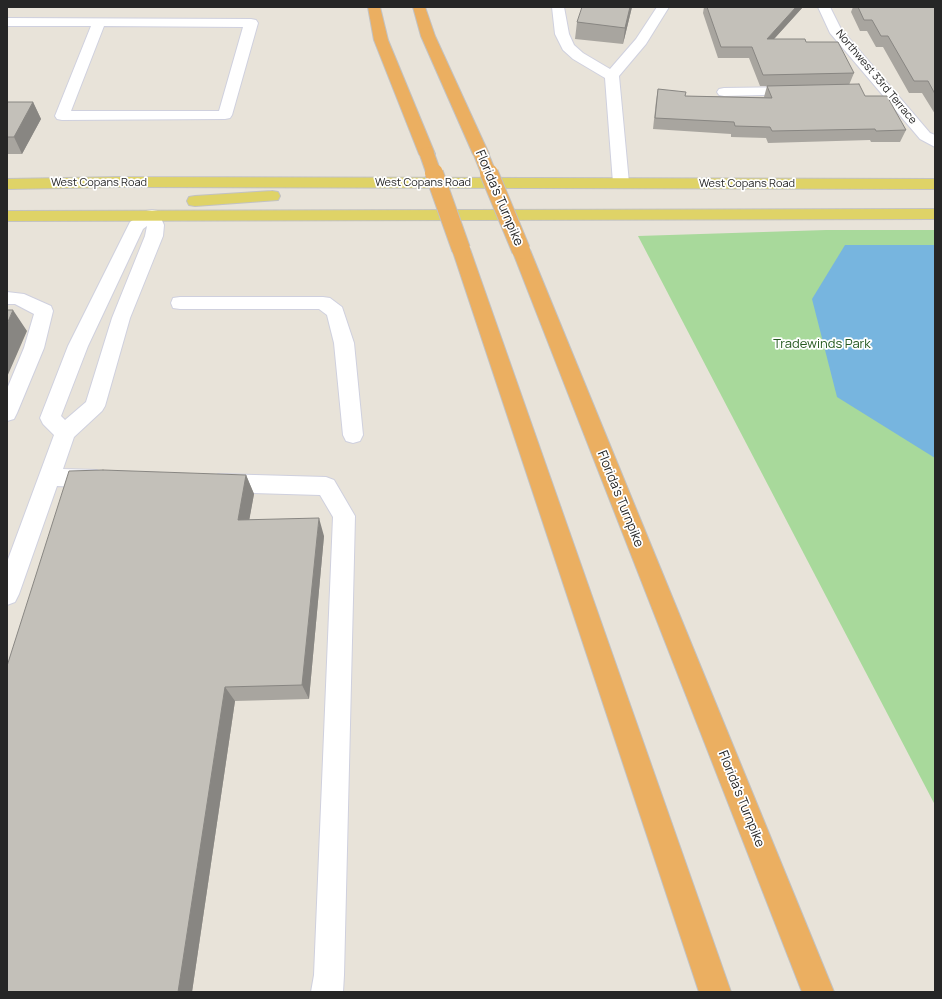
<!DOCTYPE html>
<style>
body{margin:0}
#map{position:relative;width:942px;height:999px;overflow:hidden;background:#e8e3d9;font-family:Manrope,sans-serif}
canvas{display:block}
.frame{position:absolute;inset:0;border:8px solid #262626;pointer-events:none}
</style>
<div id="map">
<canvas width="942" height="999"></canvas>
<div class="frame"></div>
</div>
<script>
const ctx = document.querySelector('canvas').getContext('2d');
ctx.lineJoin = 'round';
function fillPath(path, color) { ctx.fillStyle = color; ctx.fill(path, 'evenodd'); }
const shape = rows => new Path2D(rows.map(r => 'M' + r).join(''));
function stroke(path, color, width, dash) { ctx.strokeStyle = color; ctx.lineWidth = width; ctx.lineCap = dash ? 'butt' : 'round'; ctx.setLineDash(dash || []); ctx.stroke(path); }
function label(font, color, halo, rows, align = 'center') {
  ctx.font = font + ' Manrope,sans-serif'; ctx.lineWidth = 3.5; ctx.setLineDash([]); ctx.textBaseline = 'middle'; ctx.strokeStyle = halo; ctx.fillStyle = color; for (const [text, x, y, turn = 0] of rows) {
    ctx.save(); ctx.translate(x, y); ctx.rotate((+turn || 0) * Math.PI / 180); ctx.textAlign = isNaN(turn) ? turn : align; if (halo) ctx.strokeText(text, 0, 0); ctx.fillText(text, 0, 0); ctx.restore();
  }
}
fillPath(shape([
 [826,230,935,230,935,805,638,236]
]), '#a8d99b');
fillPath(shape([
 [845,245,935,245,935,458,837,397,812,299]
]), '#77b5df');
const minor = shape([
 [552,7,564,7,569,34,574,45,583,53,610,69,636,39,657,7,669,7,646,44,619,76,629,183,627,186,621,188,615,186,613,183,605,78,573,59,563,50,555,34,552,7],
 [818,7,830,7,841,29,930,133,935,135,935,147,920,139,830,33,818,7],
 [7,18,251,19,256,20,258,23,232,115,230,118,225,119,62,120,57,119,55,116,91,26,7,26,7,18],
 [104,26,243,27,219,111,71,111,104,26],
 [795,87,800,88,802,91,800,94,724,96,719,95,717,92,719,89,724,88,795,87],
 [152,210,158,211,164,225,163,236,130,318,105,406,102,411,74,437,63,469,96,470,104,473,107,479,104,485,96,488,57,486,19,594,15,602,7,605,7,562,54,435,43,424,40,418,68,346,130,222,146,211,152,210],
 [147,226,145,236,112,318,86,402,65,420,61,416,88,346,143,229,147,226],
 [7,292,24,294,51,306,53,311,44,348,17,413,14,419,7,421,7,389,24,348,34,314,15,304,7,304,7,292],
 [180,297,323,297,330,298,342,307,354,343,363,435,360,441,353,443,346,441,343,435,334,343,327,315,319,309,180,309,173,308,171,303,173,298,180,297],
 [219,474,326,477,334,480,355,516,344,975,343,992,311,992,314,975,333,517,320,495,219,492,211,489,208,483,211,477,219,474]
]);
const major = shape([
 [121,177,935,179,935,189,121,187,7,189,7,179,121,177],
 [272,191,278,192,280,196,278,200,195,206,189,205,187,201,189,197,195,196,272,191],
 [935,209,935,219,7,221,7,211,935,209]
]);
const highway = shape([
 [368,7,380,7,388,40,435,154,433,157,427,159,421,157,419,154,374,40,368,7],
 [413,7,425,7,435,36,489,154,487,157,481,159,475,157,473,154,421,36,413,7],
 [461,243,467,245,470,249,731,992,699,992,452,249,455,245,461,243],
 [521,244,527,246,530,250,834,992,802,992,512,250,515,246,521,244]
]);
stroke(minor, '#cfd0de', 2);
stroke(major, '#c2c2c2', 2);
stroke(highway, '#c2c2c2', 2);
fillPath(minor, '#fff');
fillPath(major, '#dfd367');
fillPath(highway, '#ebaf61');
const highwayBridgeFar1 = shape([
 [427,154,434,174],
 [481,154,489,174]
]);
const highwayBridge = shape([
 [434,173,461,249],
 [489,173,521,250]
]);
stroke(highwayBridgeFar1, '#c2c2c2', 16, []);
stroke(highwayBridge, '#c2c2c2', 20, []);
stroke(highwayBridgeFar1, '#ebaf61', 14);
stroke(highwayBridge, '#ebaf61', 18);
fillPath(shape([
 [632,7,623,44,575,39,577,22],
 [704,7,803,7,774,39,806,42,854,73,849,85,865,96,906,130,900,142,871,142,870,140,768,143,766,138,731,137,731,134,653,129,656,101,658,89,685,96,764,97,767,86,760,86,749,58,718,58,703,13],
 [853,7,935,7,935,114,922,93,909,93,883,47,876,47,867,31,860,31,851,12],
 [7,102,33,102,41,119,22,154,7,154],
 [246,475,254,494,249,520,324,536,309,699,235,701,192,992,7,992]
]), '#a8a59f');
fillPath(shape([
 [630,7,632,7,623,44,625,28],
 [796,7,803,7,764,50,767,39],
 [33,102,41,119,22,154,14,137],
 [13,310,27,331,7,377,7,324],
 [246,475,254,494,246,538,238,520],
 [319,518,324,536,309,699,302,685],
 [225,687,235,701,192,992,178,992]
]), '#888682');
const building = shape([
 [582,7,630,7,625,28,577,22,582,7],
 [707,7,796,7,767,39,805,39,806,42,838,42,854,73,763,75,752,47,721,47,707,7],
 [858,7,935,7,935,94,928,81,914,81,888,36,881,36,872,20,864,20,858,7],
 [859,84,865,96,887,96,906,130,876,131,875,129,772,131,770,127,735,126,734,122,655,118,658,89,686,92,685,96,772,98,767,86,859,84],
 [7,102,33,102,14,137,7,137,7,102],
 [7,310,13,310,7,324,7,310],
 [103,470,246,475,238,520,319,518,302,685,225,687,178,992,7,992,7,666,69,471,103,470]
]);
fillPath(building, '#c3c0b9');
stroke(building, '#888682', 1);
label('11px', '#262626', '#fff', [
 ["Northwest 33rd Terrace",876,77,50],
 ["West Copans Road",99,183],
 ["West Copans Road",423,183],
 ["West Copans Road",747,184]
]);
label('13px', '#262626', '#fff', [
 ["Florida's Turnpike",499,198,67],
 ["Florida's Turnpike",620,499,68],
 ["Florida's Turnpike",741,799,68]
]);
label('13px', '#255920', '#fff', [
 ["Tradewinds Park",822,344]
]);
</script>
